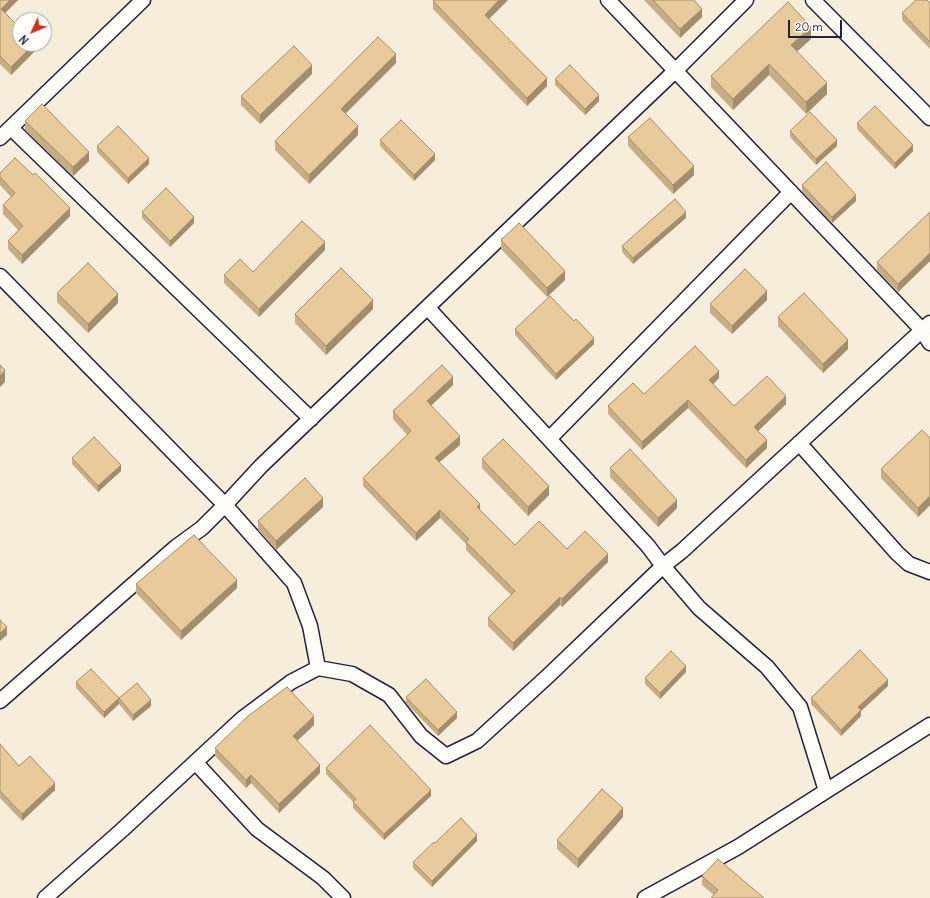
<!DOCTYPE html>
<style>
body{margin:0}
#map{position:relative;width:930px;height:898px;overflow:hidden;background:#f7eddb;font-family:Delius,sans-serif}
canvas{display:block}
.north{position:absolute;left:12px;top:12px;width:40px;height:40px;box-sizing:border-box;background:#fdfcf7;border:1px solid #a5a5ac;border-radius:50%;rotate:226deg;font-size:11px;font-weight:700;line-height:16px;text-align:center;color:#22223b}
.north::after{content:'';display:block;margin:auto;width:14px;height:18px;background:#c8321e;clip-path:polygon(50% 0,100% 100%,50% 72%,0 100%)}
.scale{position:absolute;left:788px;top:20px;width:54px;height:18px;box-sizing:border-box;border:2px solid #22223b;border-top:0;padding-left:5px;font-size:12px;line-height:14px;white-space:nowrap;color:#22223b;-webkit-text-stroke:3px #fdfcf7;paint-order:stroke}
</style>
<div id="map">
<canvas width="930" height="898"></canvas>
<div class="north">N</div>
<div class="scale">20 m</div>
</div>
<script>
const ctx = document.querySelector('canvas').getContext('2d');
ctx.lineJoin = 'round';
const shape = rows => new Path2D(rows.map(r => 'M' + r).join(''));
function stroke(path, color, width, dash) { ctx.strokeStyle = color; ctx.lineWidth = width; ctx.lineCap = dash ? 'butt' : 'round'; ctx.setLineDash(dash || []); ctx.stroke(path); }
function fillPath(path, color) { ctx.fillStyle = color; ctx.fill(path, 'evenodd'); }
const street = shape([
 [608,0,922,330,930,343],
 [813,0,930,118],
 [11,128,311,419],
 [0,138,143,0],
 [0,276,225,505,294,583,310,626,318,668],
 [428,308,648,546,663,566,682,551,930,323],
 [549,439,791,192],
 [799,443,897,553,909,564,930,572],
 [0,701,176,547,202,528,225,505,261,466,675,71,746,0],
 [196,763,257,829,323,878,343,898],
 [45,898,122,830,243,718,291,682,318,668,352,674,389,695,421,736,446,756,477,741,548,676,663,566,699,608,767,667,800,707,826,791],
 [645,898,738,847,930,725]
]);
stroke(street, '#22223b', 17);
stroke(street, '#fdfcf7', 14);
fillPath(shape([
 [0,0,18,0,5,13,35,44,35,51,11,75,0,64],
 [508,0,489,19,547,86,527,106,433,9,433,1],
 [644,0,694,0,702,17,680,38],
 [930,3,930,49,902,20,902,13],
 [811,39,797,51,827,94,806,114,769,75,733,110,711,87,711,76],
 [396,63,346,113,358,135,309,184,275,150,275,141],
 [312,74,260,124,241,105,241,96],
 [555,79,599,101,585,115,555,85],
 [25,121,89,161,73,176,25,130],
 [857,123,913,151,895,169,857,129],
 [790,131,837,146,816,165,790,137],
 [628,137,694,175,673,194,628,146],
 [380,140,435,160,414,181,380,146],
 [97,146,149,164,128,184,97,152],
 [0,173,70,216,22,264,8,249,8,241,18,230,3,214,3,205,11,197,0,185],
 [802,185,856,201,832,223,802,191],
 [142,212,194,223,170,247,142,218],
 [930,212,930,261,898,292,877,270,877,262],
 [686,218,633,264,622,252,622,246],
 [501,240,565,280,547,297,501,249],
 [325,250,259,317,224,283,224,275,253,272],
 [57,293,118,303,88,333,57,302],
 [767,300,732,334,710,313,710,304],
 [373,309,326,355,295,323,295,314],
 [778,317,848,349,823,373,778,326],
 [515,329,594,344,556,380,515,335],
 [719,378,713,384,734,406,786,404,758,431,767,448,746,468,688,408,642,450,608,414,608,406],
 [453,385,431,406,460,445,439,462,480,510,515,545,567,549,608,562,562,607,560,605,513,651,488,626,488,618,511,595,466,550,466,544,440,518,416,541,363,486,363,478,407,435,393,419,393,411],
 [930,438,930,505,918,517,881,478,881,469],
 [72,458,121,471,98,492,72,464],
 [482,459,549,495,528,516,482,468],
 [610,468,677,508,658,527,610,477],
 [323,507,276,550,258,530,258,521],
 [136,584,237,588,181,640,136,593],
 [686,672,660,699,645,684,645,678],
 [76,682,119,698,151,706,133,721,119,704,104,718,76,688],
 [888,686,861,711,861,716,841,736,811,704,811,698],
 [406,697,457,718,438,736,406,703],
 [314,725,297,741,320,773,279,813,251,783,246,788,215,756,215,748],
 [0,744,19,766,55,790,22,821,0,798],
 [326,768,431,796,384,840,353,808,353,802,326,774],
 [623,817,578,868,557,849,557,840],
 [477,841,432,887,413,868,413,862,435,843],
 [702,876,764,898,714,895,702,885]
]), '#c8ae85');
fillPath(shape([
 [10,0,18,0,1,17,1,9],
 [499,0,508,0,485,23,485,15],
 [702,9,702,17,680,38,680,29],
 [811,27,811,39,791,57,791,45],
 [34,44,35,44,35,51,11,75,11,67],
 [396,54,396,63,341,118,341,109],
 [769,64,769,75,733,110,733,99],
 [312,65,312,74,260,124,260,115],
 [547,78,547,86,527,106,527,98],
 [827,83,827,94,806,114,806,102],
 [599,95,599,101,585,115,585,109],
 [358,126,358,135,309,184,309,175],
 [837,140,837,146,816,165,816,159],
 [913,145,913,151,895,169,895,163],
 [89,152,89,161,73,176,73,167],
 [435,154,435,160,414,181,414,175],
 [149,158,149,164,128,184,128,178],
 [694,166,694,175,673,194,673,185],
 [856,195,856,201,832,223,832,217],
 [70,208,70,216,22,264,22,255],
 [686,212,686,218,633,264,633,258],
 [194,217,194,223,170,247,170,241],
 [325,242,325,250,259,317,259,309],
 [930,253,930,261,898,292,898,284],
 [565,271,565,280,547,297,547,288],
 [767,291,767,300,732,334,732,326],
 [118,294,118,303,88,333,88,324],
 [373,300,373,309,326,355,326,346],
 [594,338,594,344,556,380,556,374],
 [848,340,848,349,823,373,823,364],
 [5,370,5,382,0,387,0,376],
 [719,371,719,378,709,388,709,380],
 [453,377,453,385,427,409,427,401],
 [786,396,786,404,754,435,754,427],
 [688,400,688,408,642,450,642,442],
 [460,436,460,445,435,466,435,458],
 [767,440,767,448,746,468,746,460],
 [121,465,121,471,98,492,98,486],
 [549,486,549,495,528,516,528,507],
 [930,496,930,505,918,517,918,508],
 [323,498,323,507,276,550,276,541],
 [677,500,677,508,658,527,658,518],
 [480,504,480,512,477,507],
 [440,510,440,518,416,541,416,533],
 [608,554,608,562,562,607,562,599],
 [237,580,237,588,181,640,181,631],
 [560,597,560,605,513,651,513,643],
 [7,627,7,635,0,641,0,633],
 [686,666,686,672,660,699,660,693],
 [888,680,888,686,861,711,861,716,841,736,841,730,858,707],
 [119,698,119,704,104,718,104,712],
 [151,700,151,706,133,721,133,715],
 [457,712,457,718,438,736,438,730],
 [314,716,314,725,293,745,293,736],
 [320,765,320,773,279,813,279,804],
 [251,775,251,783,246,788,246,780],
 [55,783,55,790,22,821,22,814],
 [431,790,431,796,384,840,384,834],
 [623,808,623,817,578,868,578,859],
 [477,835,477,841,432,887,432,881]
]), '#a28d6c');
const building = shape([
 [0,0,10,0,1,9,20,28,20,44,34,44,11,67,0,56,0,0],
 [434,0,499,0,485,15,547,78,527,98,433,1,434,0],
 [653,0,694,0,702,9,680,29,653,0],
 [916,0,927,0,930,3,930,42,902,13,916,0],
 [788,2,811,27,791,45,827,83,806,102,769,64,733,99,711,76,788,2],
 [378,37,396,54,341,109,358,126,309,175,275,141,378,37],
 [294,46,312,65,260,115,241,96,294,46],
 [570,65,599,95,585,109,555,79,570,65],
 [42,104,89,152,73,167,25,121,42,104],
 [875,106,913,145,895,163,857,123,875,106],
 [810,112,837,140,816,159,790,131,810,112],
 [650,118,694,166,673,185,628,137,650,118],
 [401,120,435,154,414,175,380,140,401,120],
 [118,126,149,158,128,178,97,146,118,126],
 [15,158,33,175,35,173,70,208,22,255,8,241,23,226,3,205,15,193,0,177,0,173,15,158],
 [826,162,856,195,832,217,802,185,826,162],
 [166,188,194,217,170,241,142,212,166,188],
 [675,199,686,212,633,258,622,246,675,199],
 [930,212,930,253,898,284,877,262,930,212],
 [302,221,325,242,259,309,224,275,240,259,253,272,302,221],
 [519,223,565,271,547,288,501,240,519,223],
 [88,263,118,294,88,324,57,293,88,263],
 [341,268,373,300,326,346,295,314,341,268],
 [745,269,767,291,732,326,710,304,745,269],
 [804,293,848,340,823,364,778,317,804,293],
 [550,296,574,321,576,319,594,338,556,374,515,329,550,296],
 [695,346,719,371,709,380,734,406,767,376,786,396,754,427,767,440,746,460,688,400,642,442,608,406,633,383,644,394,695,346],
 [0,365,5,370,0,376,0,365],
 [442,365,453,377,427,401,460,436,435,458,480,504,477,507,515,545,539,521,567,549,585,531,608,554,562,599,560,597,513,643,488,618,515,591,466,542,469,539,440,510,416,533,363,478,411,431,393,411,442,365],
 [922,430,930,438,930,496,918,508,881,469,922,430],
 [94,437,121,465,98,486,72,458,94,437],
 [503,439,549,486,528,507,482,459,503,439],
 [630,449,677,500,658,518,610,468,630,449],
 [305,478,323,498,276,541,258,521,305,478],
 [194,535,237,580,181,631,136,584,194,535],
 [0,620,7,627,0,633,0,620],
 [860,650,888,680,858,707,861,710,841,730,811,698,860,650],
 [671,651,686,666,660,693,645,678,671,651],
 [91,669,119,698,104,712,76,682,91,669],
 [426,679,457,712,438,730,406,697,426,679],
 [137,683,151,700,133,715,119,698,137,683],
 [287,687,314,716,293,736,320,765,279,804,251,775,246,780,215,748,248,716,287,687],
 [370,725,431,790,384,834,353,802,356,799,326,768,370,725],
 [0,744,19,766,30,756,55,783,22,814,0,791,0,744],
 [602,789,623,808,578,859,557,840,602,789],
 [461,818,477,835,432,881,413,862,434,842,435,843,461,818],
 [718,859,764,898,711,898,718,890,702,876,718,859]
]);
fillPath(building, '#e8ca9b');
stroke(building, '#a28d6c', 1);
</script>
